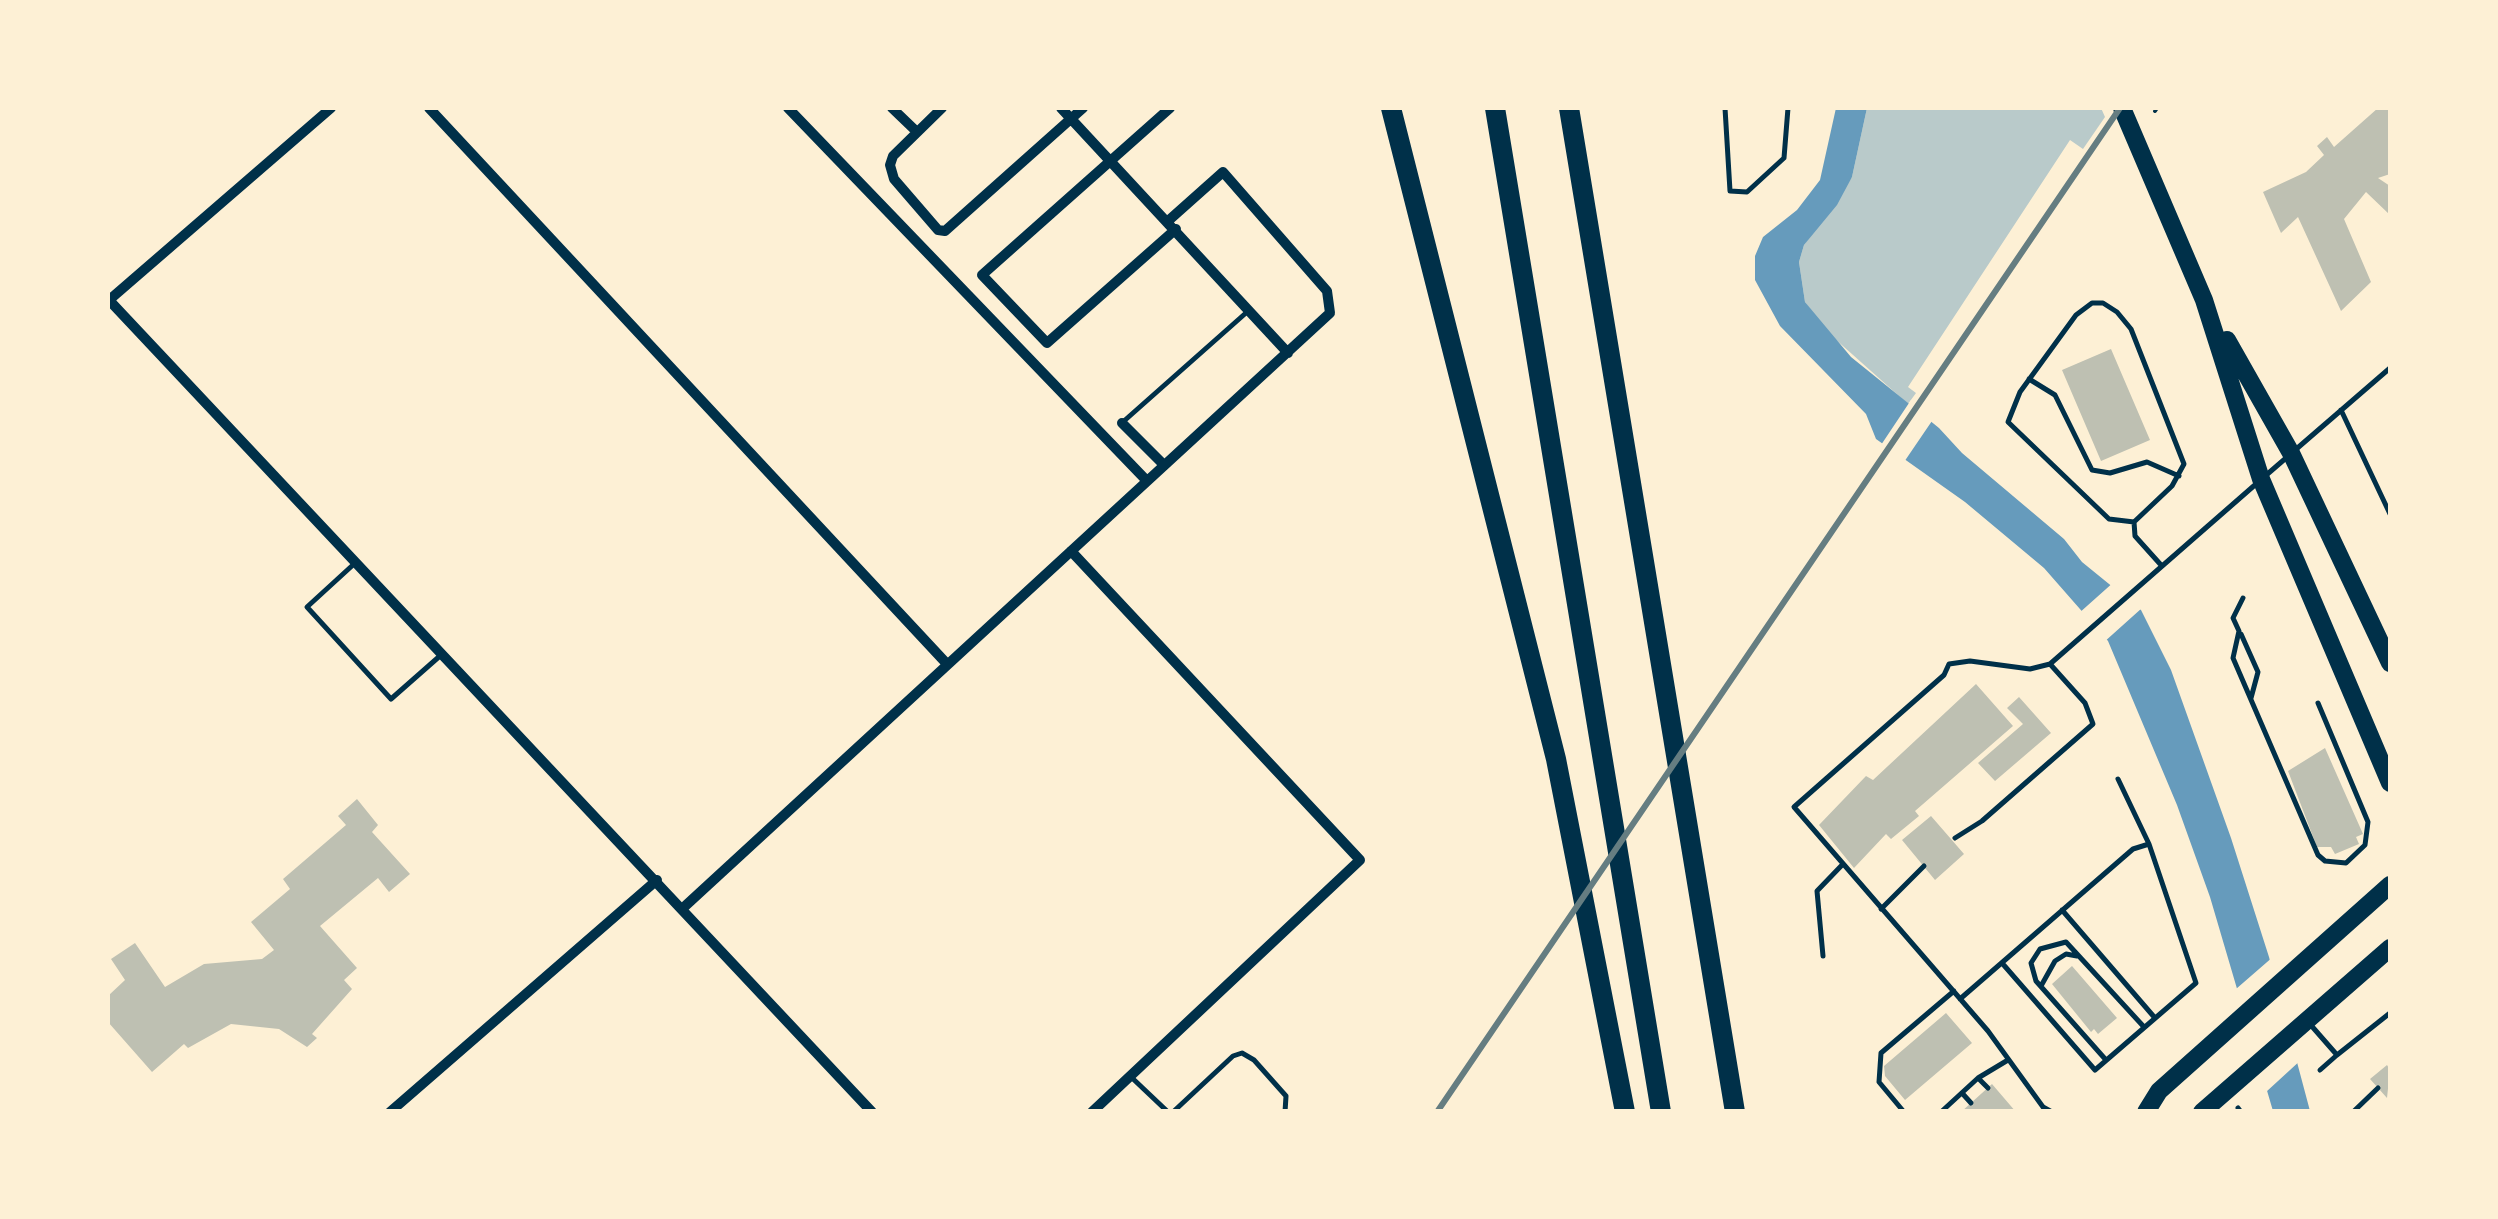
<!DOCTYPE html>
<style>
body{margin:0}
#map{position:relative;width:2498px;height:1219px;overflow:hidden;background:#fdf0d5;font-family:Literata,serif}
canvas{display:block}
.frame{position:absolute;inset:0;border:110px solid #fdf0d5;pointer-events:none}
</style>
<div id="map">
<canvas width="2498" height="1219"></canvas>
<div class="frame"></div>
</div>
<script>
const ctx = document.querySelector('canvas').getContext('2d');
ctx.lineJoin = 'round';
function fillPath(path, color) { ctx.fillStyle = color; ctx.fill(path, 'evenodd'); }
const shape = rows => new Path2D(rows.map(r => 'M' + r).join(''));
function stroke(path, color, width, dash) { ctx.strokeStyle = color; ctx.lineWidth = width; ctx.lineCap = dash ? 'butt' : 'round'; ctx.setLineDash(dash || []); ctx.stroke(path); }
fillPath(shape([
 [1867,108,2101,108,2105,117,2083,149,2070,140,1908,387,1916,393,1908,404,1825,330,1805,302,1799,262,1804,245,1852,177]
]), '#b9caca');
fillPath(shape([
 [1836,108,1867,108,1852,177,1837,205,1804,245,1799,262,1805,302,1851,357,1939,428,1962,453,2064,539,2082,562,2141,610,2171,670,2231,838,2269,957,2310,1111,2273,1111,2210,897,2177,805,2108,641,2044,568,1965,502,1876,439,1866,414,1780,326,1755,280,1755,256,1763,237,1797,210,1820,180]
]), '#669bbc');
fillPath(shape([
 [1911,400,1934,418,1902,465,1879,448],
 [2115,581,2142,608,2103,643,2078,614],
 [2274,956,2302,1059,2266,1092,2236,989]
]), '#fdf0d5');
fillPath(shape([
 [2378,108,2390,108,2390,174,2378,178,2390,186,2390,215,2366,192,2344,219,2371,282,2341,311,2298,217,2281,233,2263,192,2306,172,2324,155,2317,146,2327,137,2334,147],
 [2111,349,2150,440,2101,461,2062,370],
 [1976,684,2013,726,1915,811,1919,816,1891,839,1886,834,1854,868,1819,825,1866,776,1873,780],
 [2019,697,2051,733,1995,781,1978,763,2023,724,2007,708],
 [2325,748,2363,834,2356,837,2359,844,2335,854,2331,847,2317,847,2288,771],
 [357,799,378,825,372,832,410,874,389,892,378,878,320,926,357,968,344,980,352,989,312,1034,317,1038,307,1047,279,1029,231,1024,188,1048,184,1044,152,1072,108,1022,108,996,125,980,111,959,135,943,165,987,204,964,262,959,274,950,251,922,290,889,283,879,346,825,338,816],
 [1931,816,1964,854,1935,880,1902,840],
 [2072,966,2117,1018,2098,1034,2094,1029,2091,1032,2052,984],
 [1946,1013,1972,1043,1905,1100,1885,1076,1884,1066],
 [2387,1065,2390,1070,2387,1098,2370,1079],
 [1992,1084,2016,1112,1961,1112]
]), '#bec0b2');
stroke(shape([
 [2155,111,2157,108]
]), '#003049', 4);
stroke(shape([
 [1725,108,1730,191,1747,192,1784,158,1788,108],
 [2029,379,2055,395,2092,470,2110,473,2147,462,2179,476],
 [2341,410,2390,514],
 [1124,421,1247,312],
 [2294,451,2390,368],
 [2264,477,2286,458],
 [2134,522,2109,519,2008,422,2020,392,2076,315,2092,303,2103,303,2117,312,2131,329,2184,464,2172,486,2134,522,2135,536,2161,565],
 [354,564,307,607,391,699,441,655],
 [2243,598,2233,618,2239,631,2233,658,2318,855,2325,861,2346,863,2365,845,2368,822,2318,703],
 [2241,634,2258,672,2251,698],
 [1955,838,1982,821,2093,724,2085,703,2050,664],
 [1881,909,1924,866],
 [2062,910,2155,1018],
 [1823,956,1817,891,1843,864],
 [2002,963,2095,1070,2196,983,2149,844,2118,779],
 [2041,986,2055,961,2066,954,2077,956],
 [1960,999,2133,849,2149,844],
 [2309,1023,2337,1055,2390,1013],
 [2106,1060,2036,981,2031,963,2040,949,2066,942,2144,1027],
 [2320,1070,2337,1055],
 [1130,1076,1168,1112],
 [1978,1078,1988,1088],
 [1962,1093,1971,1103],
 [2238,1108,2241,1112],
 [1173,1112,1233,1056,1242,1053,1254,1060,1286,1096,1285,1112],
 [1904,1112,1879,1082,1881,1053,1954,991],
 [1941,1112,1978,1078,2008,1060],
 [2052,1112,2043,1107,1988,1031,1794,807,1944,675,1949,664,1970,661,2030,669,2050,664,2256,484],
 [2353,1112,2378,1088]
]), '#003049', 5);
stroke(shape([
 [429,108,947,664],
 [788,108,1147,481],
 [892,108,917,132],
 [942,108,893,156,890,165,894,179,938,230,945,231,1083,108],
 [1061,108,1288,353],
 [1170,108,982,275,1047,343,1176,229],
 [108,299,872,1112],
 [108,301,331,108],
 [1122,423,1164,465],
 [1071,551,1360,860,1092,1112],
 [683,908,1330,313,1327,291,1223,172,1168,221],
 [390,1112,657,880]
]), '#003049', 10);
stroke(shape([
 [2122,108,2204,300,2261,479,2390,783],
 [2227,340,2291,453,2390,663],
 [2146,1112,2159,1091,2390,885],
 [2202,1112,2390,948]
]), '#003049', 18);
stroke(shape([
 [1391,108,1556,759,1625,1112],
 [1495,108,1661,1112],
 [1569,108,1735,1112]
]), '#003049', 20);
stroke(shape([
 [1437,1112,2120,108]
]), '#657d81', 6);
</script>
